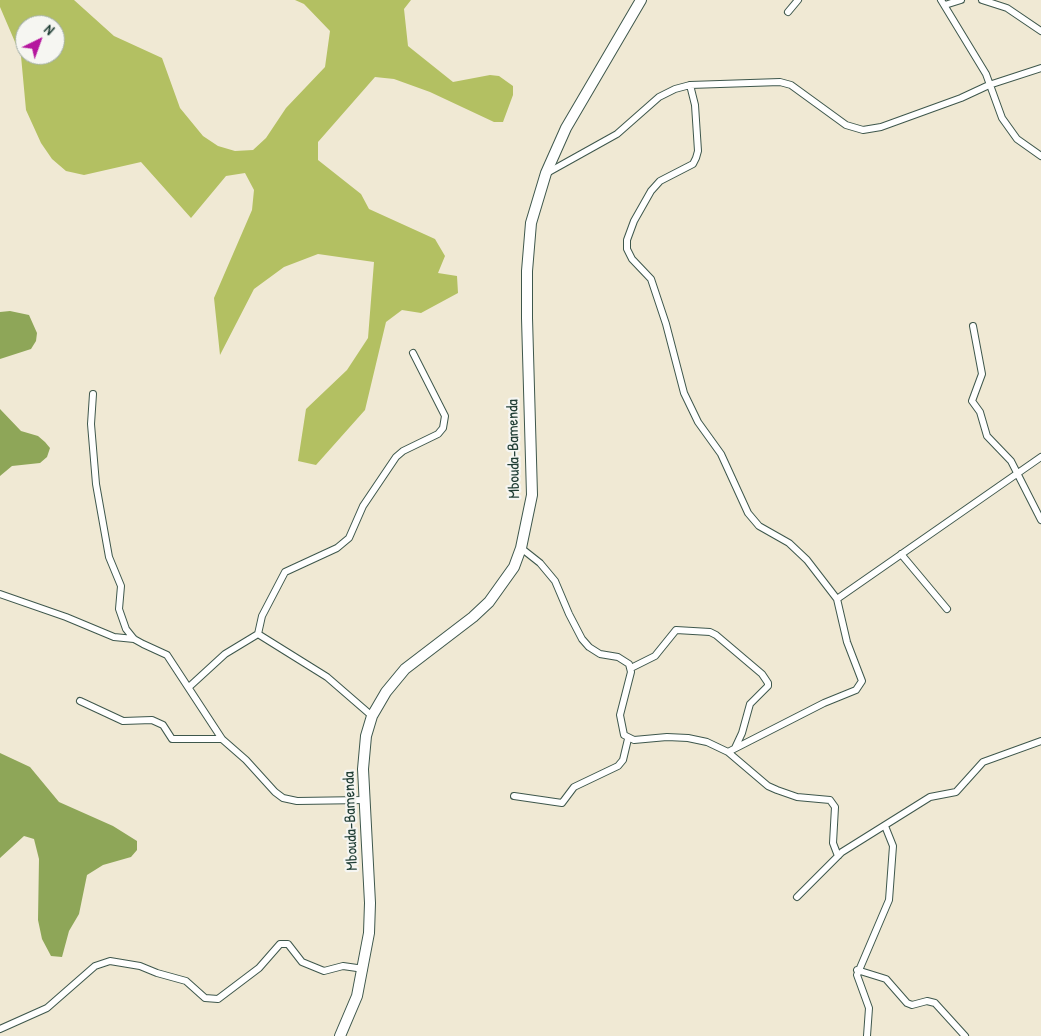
<!DOCTYPE html>
<style>
body{margin:0}
#map{position:relative;width:1041px;height:1036px;overflow:hidden;background:#f0e9d4;font-family:"Patrick Hand",sans-serif}
canvas{display:block}
.north{position:absolute;left:15px;top:15px;width:50px;height:50px;box-sizing:border-box;background:#f6f6f2;border:1px solid #a0aca6;border-radius:50%;rotate:42deg;font-size:14px;font-weight:700;line-height:20px;text-align:center;color:#1f3d34}
.north::after{content:'';display:block;margin:auto;width:18px;height:22px;background:#b5179e;clip-path:polygon(50% 0,100% 100%,50% 72%,0 100%)}
</style>
<div id="map">
<canvas width="1041" height="1036"></canvas>
<div class="north">N</div>
</div>
<script>
const ctx = document.querySelector('canvas').getContext('2d');
ctx.lineJoin = 'round';
function fillPath(path, color) { ctx.fillStyle = color; ctx.fill(path, 'evenodd'); }
const shape = rows => new Path2D(rows.map(r => 'M' + r).join(''));
function stroke(path, color, width, dash) { ctx.strokeStyle = color; ctx.lineWidth = width; ctx.lineCap = dash ? 'butt' : 'round'; ctx.setLineDash(dash || []); ctx.stroke(path); }
function label(font, color, halo, rows, align = 'center') {
  ctx.font = font + ' "Patrick Hand",sans-serif'; ctx.lineWidth = 4.5; ctx.setLineDash([]); ctx.textBaseline = 'middle'; ctx.strokeStyle = halo; ctx.fillStyle = color; for (const [text, x, y, turn = 0] of rows) {
    ctx.save(); ctx.translate(x, y); ctx.rotate((+turn || 0) * Math.PI / 180); ctx.textAlign = isNaN(turn) ? turn : align; if (halo) ctx.strokeText(text, 0, 0); ctx.fillText(text, 0, 0); ctx.restore();
  }
}
fillPath(shape([
 [0,0,74,0,114,36,162,58,180,108,203,136,218,146,235,151,253,150,266,138,286,108,325,67,330,31,304,4,295,0,411,0,404,9,408,46,453,82,490,75,499,76,513,86,513,95,503,122,494,122,430,92,394,79,375,77,318,142,318,160,361,194,369,209,435,239,445,256,438,273,457,276,458,293,421,313,402,310,386,322,365,410,316,465,298,461,306,409,347,370,368,338,374,262,318,254,284,267,254,289,220,355,214,298,252,210,254,190,245,173,226,176,191,218,141,162,84,175,66,171,52,159,41,143,26,110,21,56,0,7],
 [25,25,55,25,55,55,25,55]
]), '#b3c062');
fillPath(shape([
 [10,311,29,315,37,333,36,341,31,349,0,359,0,312],
 [0,409,21,431,38,436,45,442,50,448,47,457,40,463,12,466,0,476],
 [0,753,30,767,59,802,113,826,137,841,137,850,131,857,103,865,87,875,79,914,69,931,62,957,51,956,42,939,38,920,39,859,34,839,24,836,0,858]
]), '#8ea658');
const minor = shape([
 [941,0,986,74,1002,118,1017,139,1041,156],
 [982,0,1007,8,1041,31],
 [945,5,961,0],
 [788,12,798,0],
 [690,85,695,105,698,151,696,158,693,164,660,181,651,191,634,221,627,240,627,249,632,259,651,279,666,324,684,393,698,422,721,454,748,513,759,526,789,543,807,560,837,599,847,642,862,681,856,690,824,703,728,752],
 [547,173,617,134,659,97,675,89,690,85,780,82,791,85,846,125,863,130,881,127,961,98,989,85,1041,68],
 [973,326,982,374,972,401,980,412,987,436,1011,461,1041,520],
 [93,394,91,424,96,484,109,557,121,586,119,609,126,629,134,639,143,644,167,655,222,739,246,760,275,792,283,798,297,801,364,800],
 [521,548,540,563,555,581,569,614,582,639,589,647,600,654,618,657,629,664,631,672,620,715,624,735,634,740,667,737,688,738,707,742,728,752,768,786,777,790,797,797,830,800,835,807,833,843,838,856],
 [901,554,947,609],
 [0,594,66,617,114,637,134,639],
 [837,599,1041,457],
 [258,634,262,616,285,572,337,548,349,538,363,506,396,457,403,451,438,434,443,428,445,416,413,353],
 [631,668,655,656,676,630,710,632,716,635,762,674,768,683,768,686,750,704,742,733,735,748],
 [189,687,225,654,258,634,327,677,372,716],
 [80,701,123,721,152,720,163,725,172,739,222,739],
 [514,796,562,803,574,787,618,766,623,760,628,739],
 [797,897,842,852,930,797,956,792,983,762,1041,741],
 [857,970,886,979,907,1003,912,1005,927,1001,935,1003,965,1036],
 [0,1029,47,1008,95,966,110,961,140,966,157,973,186,981,205,998,218,999,259,968,280,944,288,944,302,962,324,971,343,966,364,969],
 [867,1036,869,1008,857,975,889,900,893,846,885,826]
]);
const trunk = shape([
 [340,1036,357,996,369,933,370,903,363,769,366,736,372,716,386,692,405,669,473,617,489,602,514,567,521,548,532,495,527,318,527,271,531,223,546,173,566,128,641,0]
]);
stroke(minor, '#3e574c', 8);
stroke(trunk, '#3e574c', 12);
stroke(minor, '#fff', 6);
stroke(trunk, '#fff', 10);
label('16px', '#1f3d34', '#f6f6f2', [
 ["Mbouda-Bamenda",514,449,-91],
 ["Mbouda-Bamenda",351,821,-92]
]);
</script>
